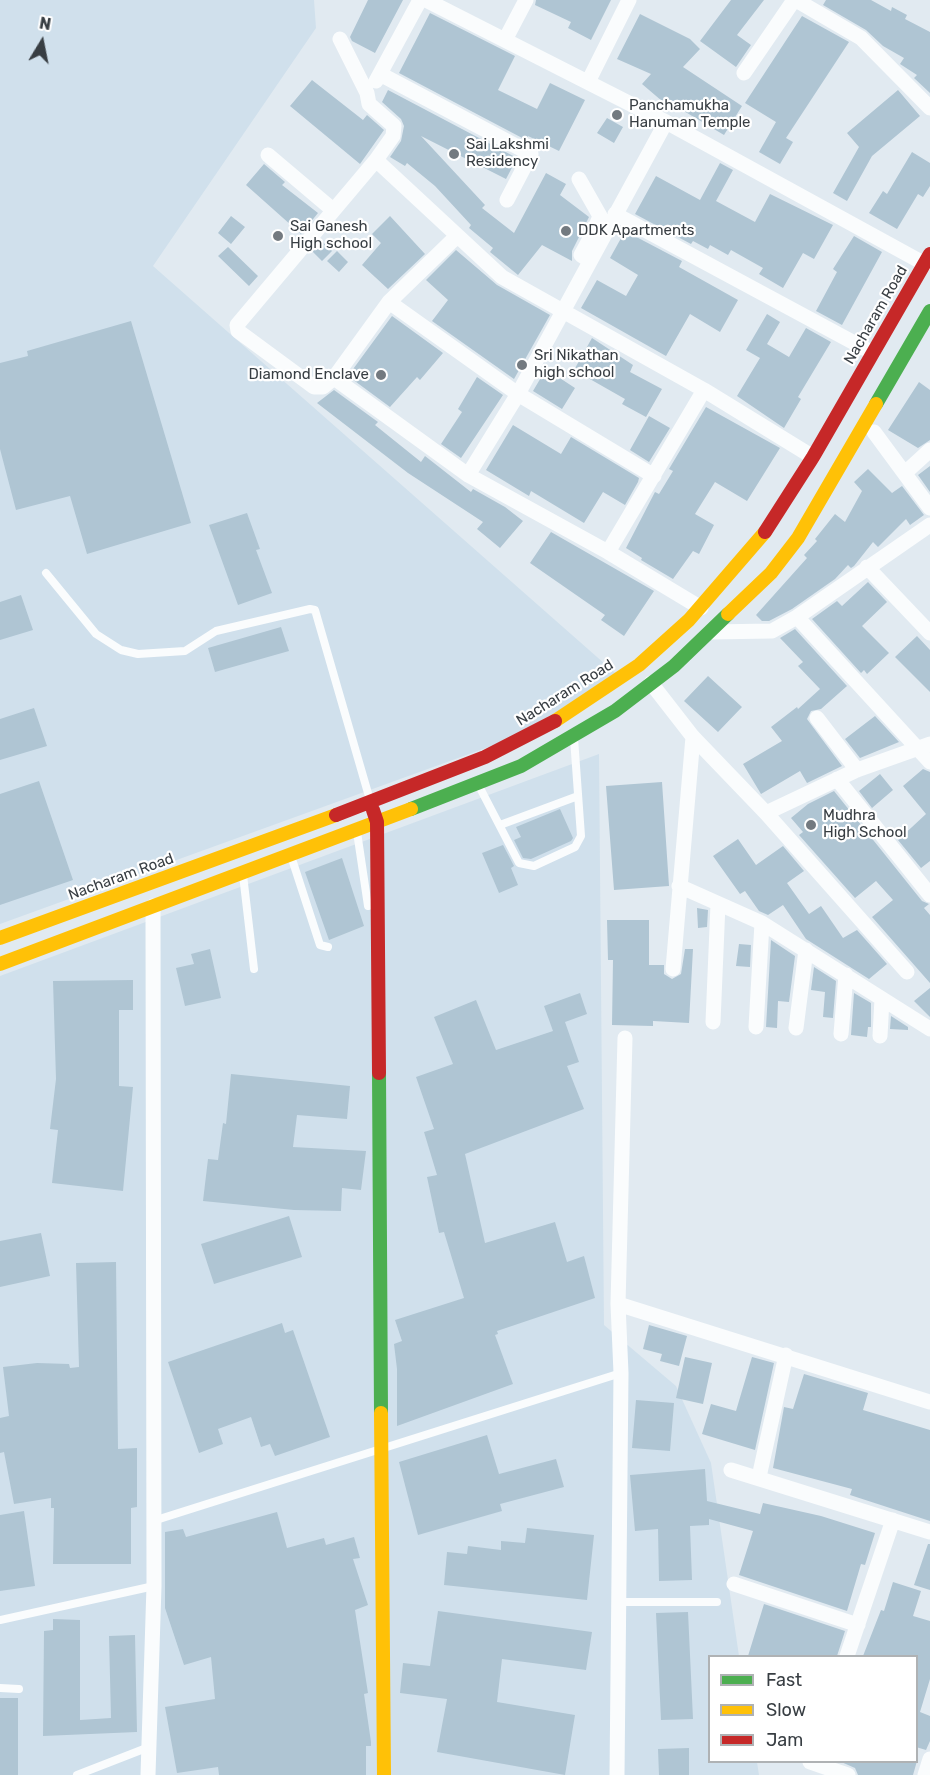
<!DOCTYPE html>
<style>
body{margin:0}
#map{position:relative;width:930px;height:1775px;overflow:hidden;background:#e1eaf1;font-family:Rubik,sans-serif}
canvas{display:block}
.legend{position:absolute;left:708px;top:1655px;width:210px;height:108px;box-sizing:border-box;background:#fff;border:2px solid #afb2b4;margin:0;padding:8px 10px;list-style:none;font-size:18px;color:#383e43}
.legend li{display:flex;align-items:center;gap:12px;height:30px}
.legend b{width:30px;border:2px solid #afb2b4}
.north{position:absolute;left:12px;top:12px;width:60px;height:60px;-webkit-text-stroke:4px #fff;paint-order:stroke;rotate:10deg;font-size:16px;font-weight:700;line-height:24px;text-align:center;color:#383e43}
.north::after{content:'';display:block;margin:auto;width:21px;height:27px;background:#383e43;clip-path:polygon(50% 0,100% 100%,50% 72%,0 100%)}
</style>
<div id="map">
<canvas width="930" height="1775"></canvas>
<ul class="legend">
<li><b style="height:8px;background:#4caf50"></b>Fast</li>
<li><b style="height:8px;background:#ffc107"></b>Slow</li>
<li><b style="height:8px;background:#c62828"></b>Jam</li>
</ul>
<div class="north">N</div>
</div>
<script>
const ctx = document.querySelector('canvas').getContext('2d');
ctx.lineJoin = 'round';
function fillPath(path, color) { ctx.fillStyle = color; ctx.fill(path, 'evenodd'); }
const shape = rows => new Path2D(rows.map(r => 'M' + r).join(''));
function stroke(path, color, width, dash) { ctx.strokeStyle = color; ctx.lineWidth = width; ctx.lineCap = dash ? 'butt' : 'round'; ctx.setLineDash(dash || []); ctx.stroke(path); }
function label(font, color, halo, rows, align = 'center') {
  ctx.font = font + ' Rubik,sans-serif'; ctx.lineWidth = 4.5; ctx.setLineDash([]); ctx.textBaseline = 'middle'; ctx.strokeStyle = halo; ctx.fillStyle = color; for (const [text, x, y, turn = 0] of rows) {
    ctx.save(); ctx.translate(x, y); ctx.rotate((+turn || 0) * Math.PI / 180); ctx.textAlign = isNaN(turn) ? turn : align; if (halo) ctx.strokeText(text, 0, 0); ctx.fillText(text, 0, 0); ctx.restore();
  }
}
fillPath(shape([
 [0,0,314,0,316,28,153,266,622,679,494,745,0,924],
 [599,754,604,1325,676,1386,711,1463,739,1656,710,1656,710,1762,757,1762,759,1775,0,1775,0,976]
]), '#d0e0ec');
fillPath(shape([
 [368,0,403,0,375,53,352,41,350,37],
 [536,0,611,0,591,40,568,28,571,22,535,5],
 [731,0,764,0,737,35,751,45,736,67,700,41],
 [826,0,871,0,891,11,892,7,907,15,905,19,930,32,930,93,914,78,917,75,900,64,904,58,883,46,866,30,823,5],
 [430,13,515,56,498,90,537,109,550,83,585,100,559,151,528,136,526,140,399,73],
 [640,14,690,39,700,49,683,67,742,106,724,135,672,104,669,107,642,84,651,74,617,59],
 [802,16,849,42,786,138,793,142,780,164,759,152,776,122,745,103],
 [312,80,363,120,367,115,384,130,360,164,290,106],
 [388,90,517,158,506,179,421,136,485,205,482,208,514,233,546,173,566,184,560,195,589,217,572,251,572,261,542,245,518,275,490,252,493,248,469,228,471,225,435,186,407,163,405,166,390,157,401,141,404,126,401,119,382,102],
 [898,90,920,116,872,156,847,201,833,193,859,147,847,133],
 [607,118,623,127,614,143,597,133],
 [912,152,930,163,930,186,923,197,918,194,897,229,869,213,883,191,887,194],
 [720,163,733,170,716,201,755,222,770,194,833,225,814,259,803,253,783,288,759,274,763,268,731,250,728,255,710,245,708,249,693,241,691,244,635,214,656,176,700,200],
 [264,164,285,182,282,185,318,213,301,234,246,185],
 [231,216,245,227,231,244,218,233],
 [390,216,425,254,388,289,362,265,381,243,372,234],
 [625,231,682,261,679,267,738,300,720,332,690,314,666,356,581,308,597,280,626,296,638,275,610,258],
 [854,236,882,252,842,325,816,311,837,272,833,269],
 [321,240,332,251,322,261,312,251],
 [228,247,258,276,249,286,218,256],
 [456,250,497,285,550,315,514,379,432,321,448,300,426,280],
 [337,251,348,262,339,272,327,261],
 [767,314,780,322,767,344,789,357,806,328,831,342,798,397,801,399,784,428,737,396,760,358,746,350],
 [392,316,443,353,420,380,417,377,390,407,348,376],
 [131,321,191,523,87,554,70,496,16,510,0,449,0,363,28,356,27,351],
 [592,338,633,365,630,372,662,389,646,417,622,404,625,399,574,370],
 [546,369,575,388,562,409,533,391],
 [477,377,503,395,461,458,441,444,462,412,458,409],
 [919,382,930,390,930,440,918,448,888,430],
 [334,390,378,422,375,425,421,462,425,456,471,492,473,489,505,507,523,521,500,548,477,529,483,522,408,473,317,403],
 [706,407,780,448,747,501,715,482,695,514,714,525,699,554,693,551,673,579,641,560,642,558,626,548,655,492,659,494,673,471,669,469],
 [649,416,670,428,649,462,630,450],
 [513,425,561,454,571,437,639,478,638,482,625,505,603,492,584,523,531,491,529,496,486,470],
 [930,466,930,492,918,475],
 [868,469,892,493,902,486,924,515,910,525,906,519,878,547,873,542,854,566,851,568,848,565,835,579,792,609,769,621,762,621,756,615,807,558,804,555,817,541,815,539,835,514,845,522,862,491,854,482],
 [247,513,260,549,256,550,272,593,238,605,209,525],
 [551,532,654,591,624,636,601,620,605,615,530,563],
 [868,582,887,602,862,626,889,653,867,674,864,670,861,673,812,619,837,601,842,606],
 [21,595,33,630,0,640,0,602],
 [281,627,289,651,215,672,208,648],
 [795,629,847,686,821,709,811,711,807,719,842,766,807,783,800,771,761,794,743,764,782,741,771,727,797,707,798,709,820,689,798,666,803,662,780,638],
 [917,636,930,650,930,692,895,657],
 [708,676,742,707,718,732,684,701],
 [34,708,47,746,0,760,0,719],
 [875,716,899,742,860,758,845,739],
 [923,769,930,772,930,861,921,868,898,840,926,814,903,786],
 [880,774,893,790,872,808,859,791],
 [39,781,73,880,0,905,0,794],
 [662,782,669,886,614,890,606,786],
 [834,791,922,901,929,904,924,908,930,915,930,983,872,917,893,900,876,881,855,898,799,835,803,832,791,818,808,804],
 [560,809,573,838,571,841,531,859,523,858,514,840,521,837,516,827],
 [738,839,756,865,783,846,804,871,787,883,809,914,821,906,843,938,857,930,887,964,869,979,806,939,783,905,768,915,759,911,745,891,740,894,713,856],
 [503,845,514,866,511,868,518,885,499,893,482,853],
 [342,858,364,926,329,940,305,872],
 [697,908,708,910,707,927,698,928],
 [607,920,649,920,649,965,664,965,664,974,672,979,681,974,685,949,693,949,689,1023,653,1021,653,1026,612,1025,613,960,608,960],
 [771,940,795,956,789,1002,778,1001,777,1028,766,1027],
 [739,944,751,945,750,967,736,966],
 [210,949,221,998,185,1006,176,968,194,964,191,954],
 [814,967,836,981,833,1018,823,1017,825,992,811,990],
 [133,980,133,1010,119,1010,119,1086,133,1087,123,1191,52,1183,58,1130,50,1129,56,1079,53,981],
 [930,988,930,1017,914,1001],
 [580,993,587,1014,565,1022,579,1062,567,1066,584,1109,465,1154,485,1243,555,1222,567,1262,584,1256,595,1298,497,1331,498,1334,495,1335,513,1384,397,1426,397,1369,394,1344,402,1341,395,1320,464,1298,444,1232,439,1233,427,1177,437,1175,424,1132,434,1129,416,1077,453,1064,434,1017,476,1000,496,1050,553,1031,544,1006],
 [854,993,871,1003,871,1027,868,1027,867,1037,851,1035],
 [891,1016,908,1027,908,1030,890,1029],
 [231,1074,350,1086,347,1119,297,1115,293,1147,366,1151,361,1190,342,1188,341,1211,294,1210,203,1201,208,1159,218,1160,223,1123,226,1124],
 [289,1216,302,1257,214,1284,201,1244],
 [41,1233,50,1276,0,1287,0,1241],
 [116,1262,118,1449,137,1448,137,1507,131,1508,131,1564,53,1564,54,1508,51,1508,51,1498,14,1504,4,1452,0,1453,0,1418,9,1416,3,1367,37,1363,69,1364,70,1368,79,1367,76,1263],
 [282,1323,285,1333,293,1330,330,1437,275,1456,270,1444,261,1447,251,1417,218,1429,223,1444,199,1453,168,1362],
 [649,1325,687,1336,679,1366,660,1361,662,1354,643,1349],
 [685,1357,712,1363,703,1404,676,1398],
 [752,1357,774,1363,755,1450,702,1434,711,1404,736,1411],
 [804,1374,868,1393,863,1410,930,1430,930,1521,850,1495,852,1489,773,1468,784,1407,793,1409],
 [636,1400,674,1403,670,1451,632,1448],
 [487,1435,499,1474,556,1459,564,1487,500,1504,502,1511,418,1535,399,1462],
 [705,1469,707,1501,760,1514,763,1503,821,1516,875,1533,865,1565,861,1564,847,1611,739,1575,753,1531,709,1519,709,1525,690,1526,692,1580,659,1581,658,1529,635,1531,630,1475],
 [24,1511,35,1586,0,1591,0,1515],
 [277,1512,287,1548,324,1538,326,1545,354,1537,360,1558,353,1559,368,1605,355,1610,368,1693,364,1694,371,1742,371,1746,366,1746,366,1775,219,1775,218,1767,177,1773,165,1707,215,1699,211,1657,184,1665,165,1608,165,1532,183,1529,186,1537],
 [527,1528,594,1535,587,1600,444,1585,447,1552,467,1554,468,1546,501,1550,501,1541,525,1543],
 [928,1544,930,1544,930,1590,914,1585],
 [893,1582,921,1591,913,1616,930,1621,930,1679,920,1712,930,1716,930,1741,926,1750,916,1747,916,1656,863,1656,881,1610,884,1611],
 [764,1604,845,1631,837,1656,748,1656],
 [438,1611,592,1632,586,1670,502,1659,497,1702,575,1715,565,1775,437,1752,447,1699,400,1693,403,1663,430,1666],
 [688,1612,693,1719,661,1720,656,1613],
 [53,1619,80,1620,80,1720,111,1718,109,1636,135,1635,137,1732,43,1736,44,1631,53,1630],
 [0,1698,18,1698,18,1775,0,1775],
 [689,1748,689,1775,659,1775,658,1749],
 [839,1761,917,1761,913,1775,858,1775,855,1768]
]), '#afc5d3');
stroke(shape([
 [46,573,96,634,121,650,138,654,185,651,216,631,310,609,315,610,370,800],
 [479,786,519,863,534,866,575,847,581,836,574,738],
 [500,825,578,796],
 [357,832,368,906],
 [291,856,320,945,328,947],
 [243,875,254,969],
 [153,1521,621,1373],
 [619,1602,717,1602],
 [0,1620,154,1586],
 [0,1688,19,1689],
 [77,1775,149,1747]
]), '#fafcfd', 8);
stroke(shape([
 [426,0,666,122,925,264],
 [796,0,861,38,930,108],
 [340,39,367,93,369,104,394,126,393,136,376,160],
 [505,40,526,0],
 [744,73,794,0],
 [380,74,531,154,507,200],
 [376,81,420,0],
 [588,82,629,0],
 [268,155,333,210],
 [579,179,600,216,594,231,603,238],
 [615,214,873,353],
 [457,236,389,302,334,378,468,475,608,552,701,608],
 [590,261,581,255,594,231],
 [389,302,518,394,654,476],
 [334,378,323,387,314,387,238,331,237,325,376,160,502,277,704,390,813,457],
 [874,432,930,508],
 [906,472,930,450],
 [468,475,518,394,666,122],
 [608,552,704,390],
 [867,567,930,633],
 [797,617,930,762],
 [710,632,772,631,797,617,930,525],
 [651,683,693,737,766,813,907,972],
 [817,718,857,770],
 [837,779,930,895],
 [766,813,857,770,930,744],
 [679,886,762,923,930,1029],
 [673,969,693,737],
 [713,1022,718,904],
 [756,1027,762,923],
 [796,1028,806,950],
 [841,1034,846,975],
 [880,1036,882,999],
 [618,1304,930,1402],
 [731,1470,930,1532],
 [759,1477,786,1355],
 [734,1584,858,1625],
 [847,1656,893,1520],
 [810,1762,848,1775],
 [148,1775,154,1586,153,906],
 [617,1775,621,1373,618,1304,625,1038],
 [925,1775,930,1759]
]), '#fafcfd', 15);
stroke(shape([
 [876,404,930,311],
 [411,809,521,766,615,711,674,666,728,614],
 [379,1073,381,1413]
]), '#4caf50', 14);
stroke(shape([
 [728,614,771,573,798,538,876,404],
 [555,721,639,665,689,620,765,532],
 [0,938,336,815],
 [0,964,411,809],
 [381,1413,384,1775]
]), '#ffc107', 14);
stroke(shape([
 [765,532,813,457,930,254],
 [373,810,377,822,379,1073],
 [336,815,485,757,555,721]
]), '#c62828', 14);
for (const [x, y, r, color] of [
 [617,115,6,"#737a80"],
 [454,154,6,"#737a80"],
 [566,231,6,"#737a80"],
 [278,236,6,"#737a80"],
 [522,365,6,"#737a80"],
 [381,375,6,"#737a80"],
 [811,825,6,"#737a80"]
]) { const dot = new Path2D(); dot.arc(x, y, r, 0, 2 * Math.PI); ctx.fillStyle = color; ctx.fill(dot); stroke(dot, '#fff', 2); }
label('15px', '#383e43', '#fff', [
 ["Panchamukha",629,106],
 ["Hanuman Temple",629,123],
 ["Sai Lakshmi",466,145],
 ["Residency",466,162],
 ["Sai Ganesh",290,227],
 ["High school",290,244],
 ["DDK Apartments",578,231],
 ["Sri Nikathan",534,356],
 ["high school",534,373],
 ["Diamond Enclave",369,375,"right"],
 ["Mudhra",823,816],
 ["High School",823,833]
], 'left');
label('15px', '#383e43', '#fff', [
 ["Nacharam Road",876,315,-60],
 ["Nacharam Road",565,693,-32],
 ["Nacharam Road",121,877,-20]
]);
</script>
